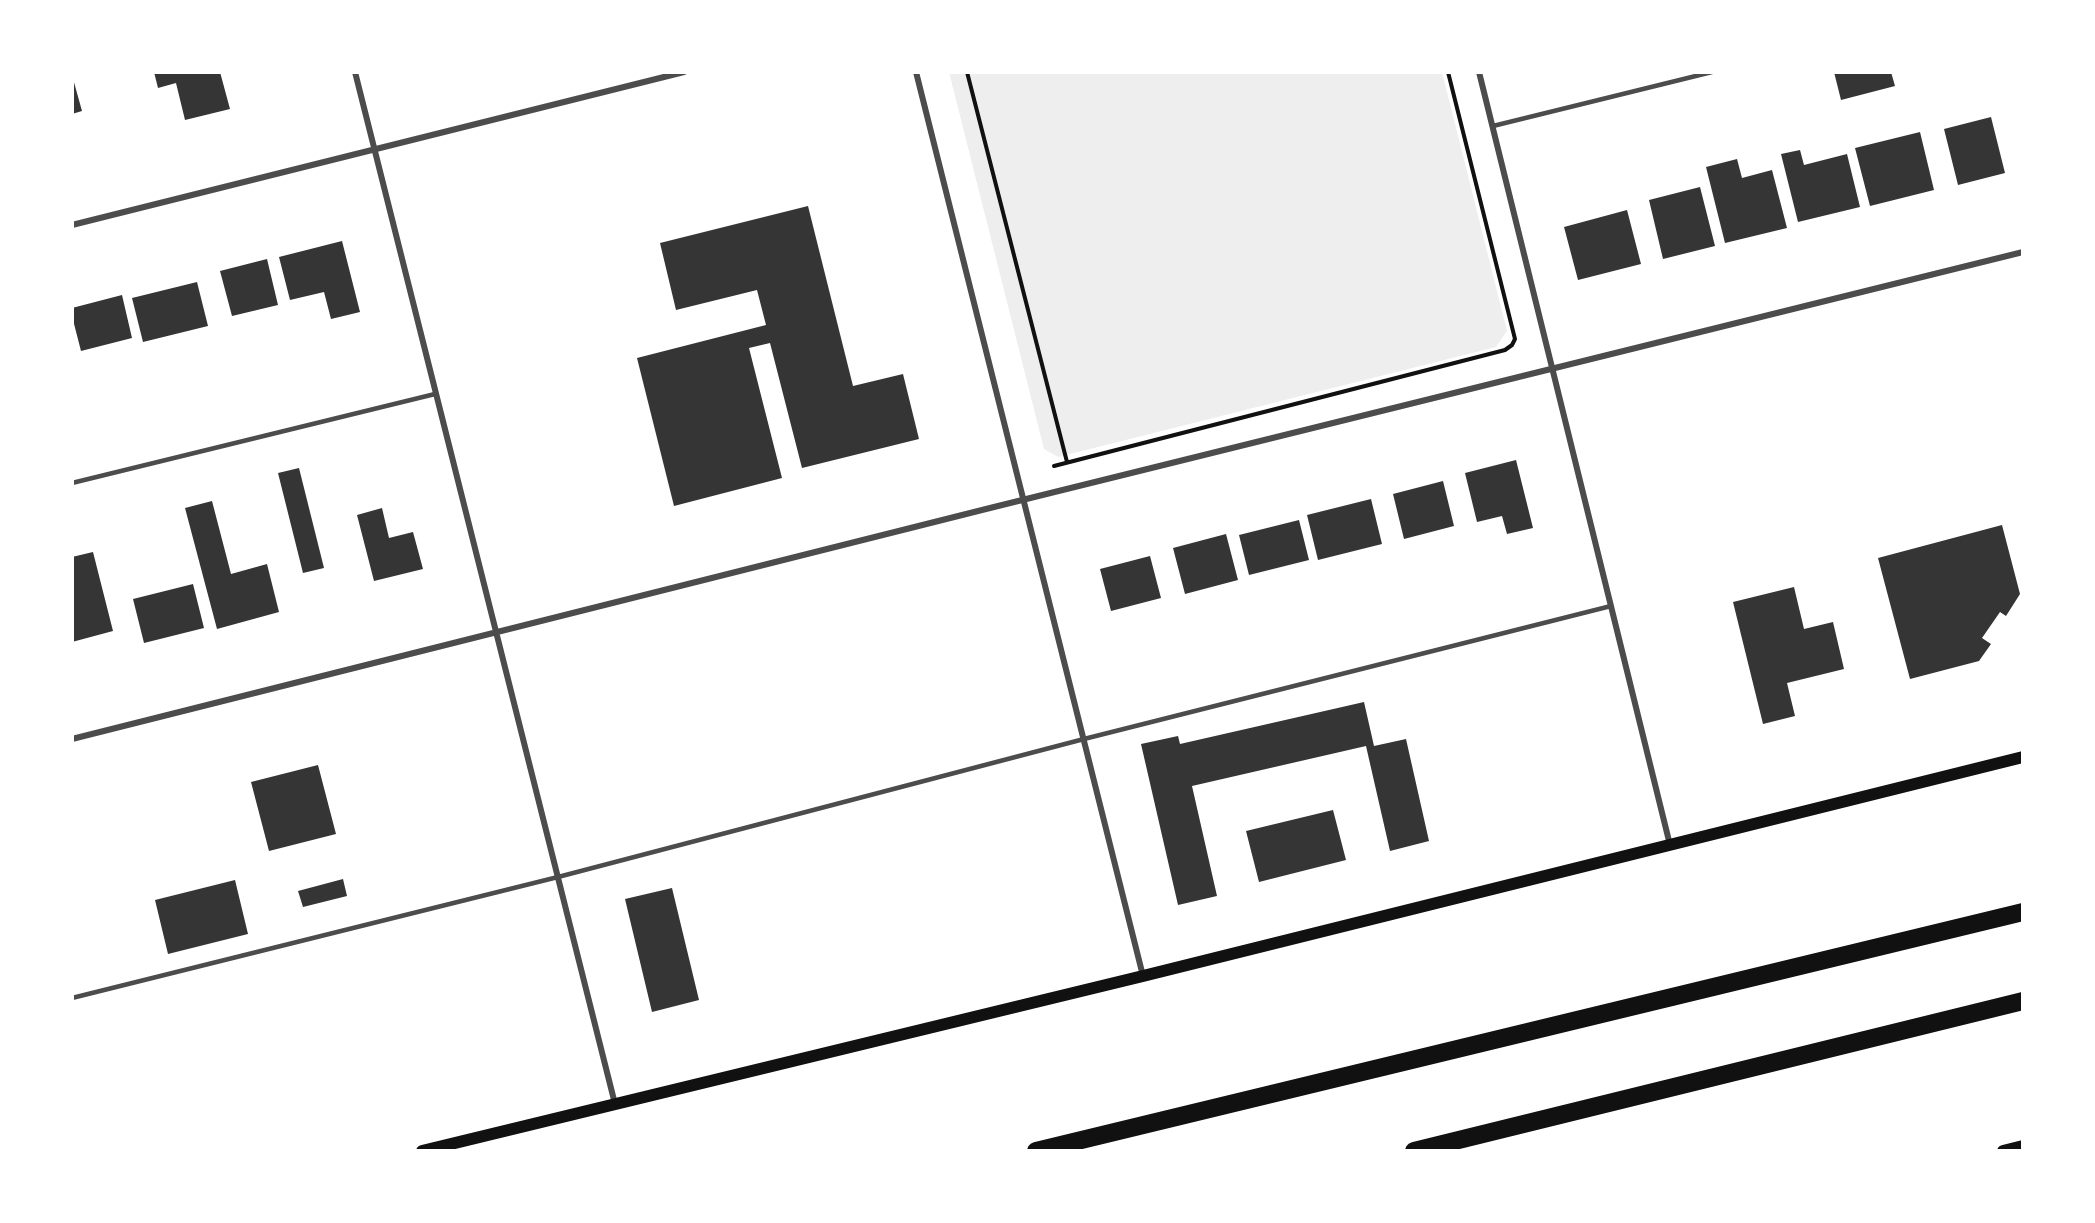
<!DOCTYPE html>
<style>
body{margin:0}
#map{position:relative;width:2095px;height:1223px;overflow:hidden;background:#fff;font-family:"Fira Sans Condensed",sans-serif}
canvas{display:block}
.frame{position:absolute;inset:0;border:74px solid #fff;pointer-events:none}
</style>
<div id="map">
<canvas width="2095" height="1223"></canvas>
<div class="frame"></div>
</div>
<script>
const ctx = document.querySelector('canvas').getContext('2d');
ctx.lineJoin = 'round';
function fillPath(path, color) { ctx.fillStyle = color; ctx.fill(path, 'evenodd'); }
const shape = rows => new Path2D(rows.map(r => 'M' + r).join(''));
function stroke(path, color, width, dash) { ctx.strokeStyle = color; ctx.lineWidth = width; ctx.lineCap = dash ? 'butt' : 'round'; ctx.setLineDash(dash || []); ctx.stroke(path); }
fillPath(shape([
 [949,72,1442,72,1507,331,1496,347,1058,457,1044,449]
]), '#eee');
fillPath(shape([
 [154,72,220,72,230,109,185,120,176,83,158,88],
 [1834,72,1891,72,1895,86,1841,100],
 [72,75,82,111,72,114],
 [1991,117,2005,173,1958,185,1944,129],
 [1920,132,1934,190,1870,206,1855,148],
 [1800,150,1804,165,1847,154,1860,207,1798,222,1781,154],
 [1737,159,1742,178,1772,170,1787,228,1725,243,1706,167],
 [1700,187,1715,246,1663,259,1649,200],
 [808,206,853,386,903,374,919,439,802,468,770,343,749,348,782,478,674,506,637,358,766,325,757,290,676,310,660,243],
 [1627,210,1641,264,1578,280,1564,227],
 [342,241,360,312,331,319,324,292,290,300,279,257],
 [267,259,278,305,232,316,220,271],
 [197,282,208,326,143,342,132,298],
 [122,295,132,338,81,351,72,316,72,308],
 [1516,460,1533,528,1507,534,1502,516,1477,522,1465,473],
 [299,468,324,568,303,573,278,473],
 [1443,481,1454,526,1404,539,1393,494],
 [1371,499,1382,544,1318,560,1307,515],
 [212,501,231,574,267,564,279,612,217,629,185,508],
 [382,508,389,538,413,532,423,569,374,581,357,515],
 [1299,520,1309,560,1249,575,1239,535],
 [2002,525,2020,594,2006,616,2000,612,1982,638,1991,644,1979,661,1910,679,1878,558],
 [1226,534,1238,580,1185,594,1173,548],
 [93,552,113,631,72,642,72,557],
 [1150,556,1161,598,1111,611,1100,569],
 [193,584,204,628,144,643,133,599],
 [1794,587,1804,629,1833,622,1844,669,1787,683,1795,716,1763,724,1733,602],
 [1364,702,1374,746,1406,739,1429,841,1390,851,1366,746,1192,786,1217,896,1178,905,1141,744,1178,736,1180,744],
 [318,765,336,834,269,851,251,782],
 [1333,810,1346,860,1259,882,1246,831],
 [343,879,347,896,303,907,298,891],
 [235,880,248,934,168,954,155,900],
 [672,888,699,1000,652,1012,625,899]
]), '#353535');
stroke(shape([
 [967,72,1067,462],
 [1054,466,1505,350,1512,345,1515,339,1448,72]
]), '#111', 4);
stroke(shape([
 [1493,126,1712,72],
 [72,483,435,394],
 [72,998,558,877,1084,739,1611,606]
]), '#4c4c4c', 4.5);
stroke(shape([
 [355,72,615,1104],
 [916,72,1143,976],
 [1479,72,1670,845],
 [72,225,684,72],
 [72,739,990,508,2023,252]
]), '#4c4c4c', 6);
stroke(shape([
 [422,1151,1143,976,2023,757],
 [2003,1151,2023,1146]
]), '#111', 12);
stroke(shape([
 [1036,1151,2023,912],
 [1414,1151,2023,1001]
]), '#111', 18);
</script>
